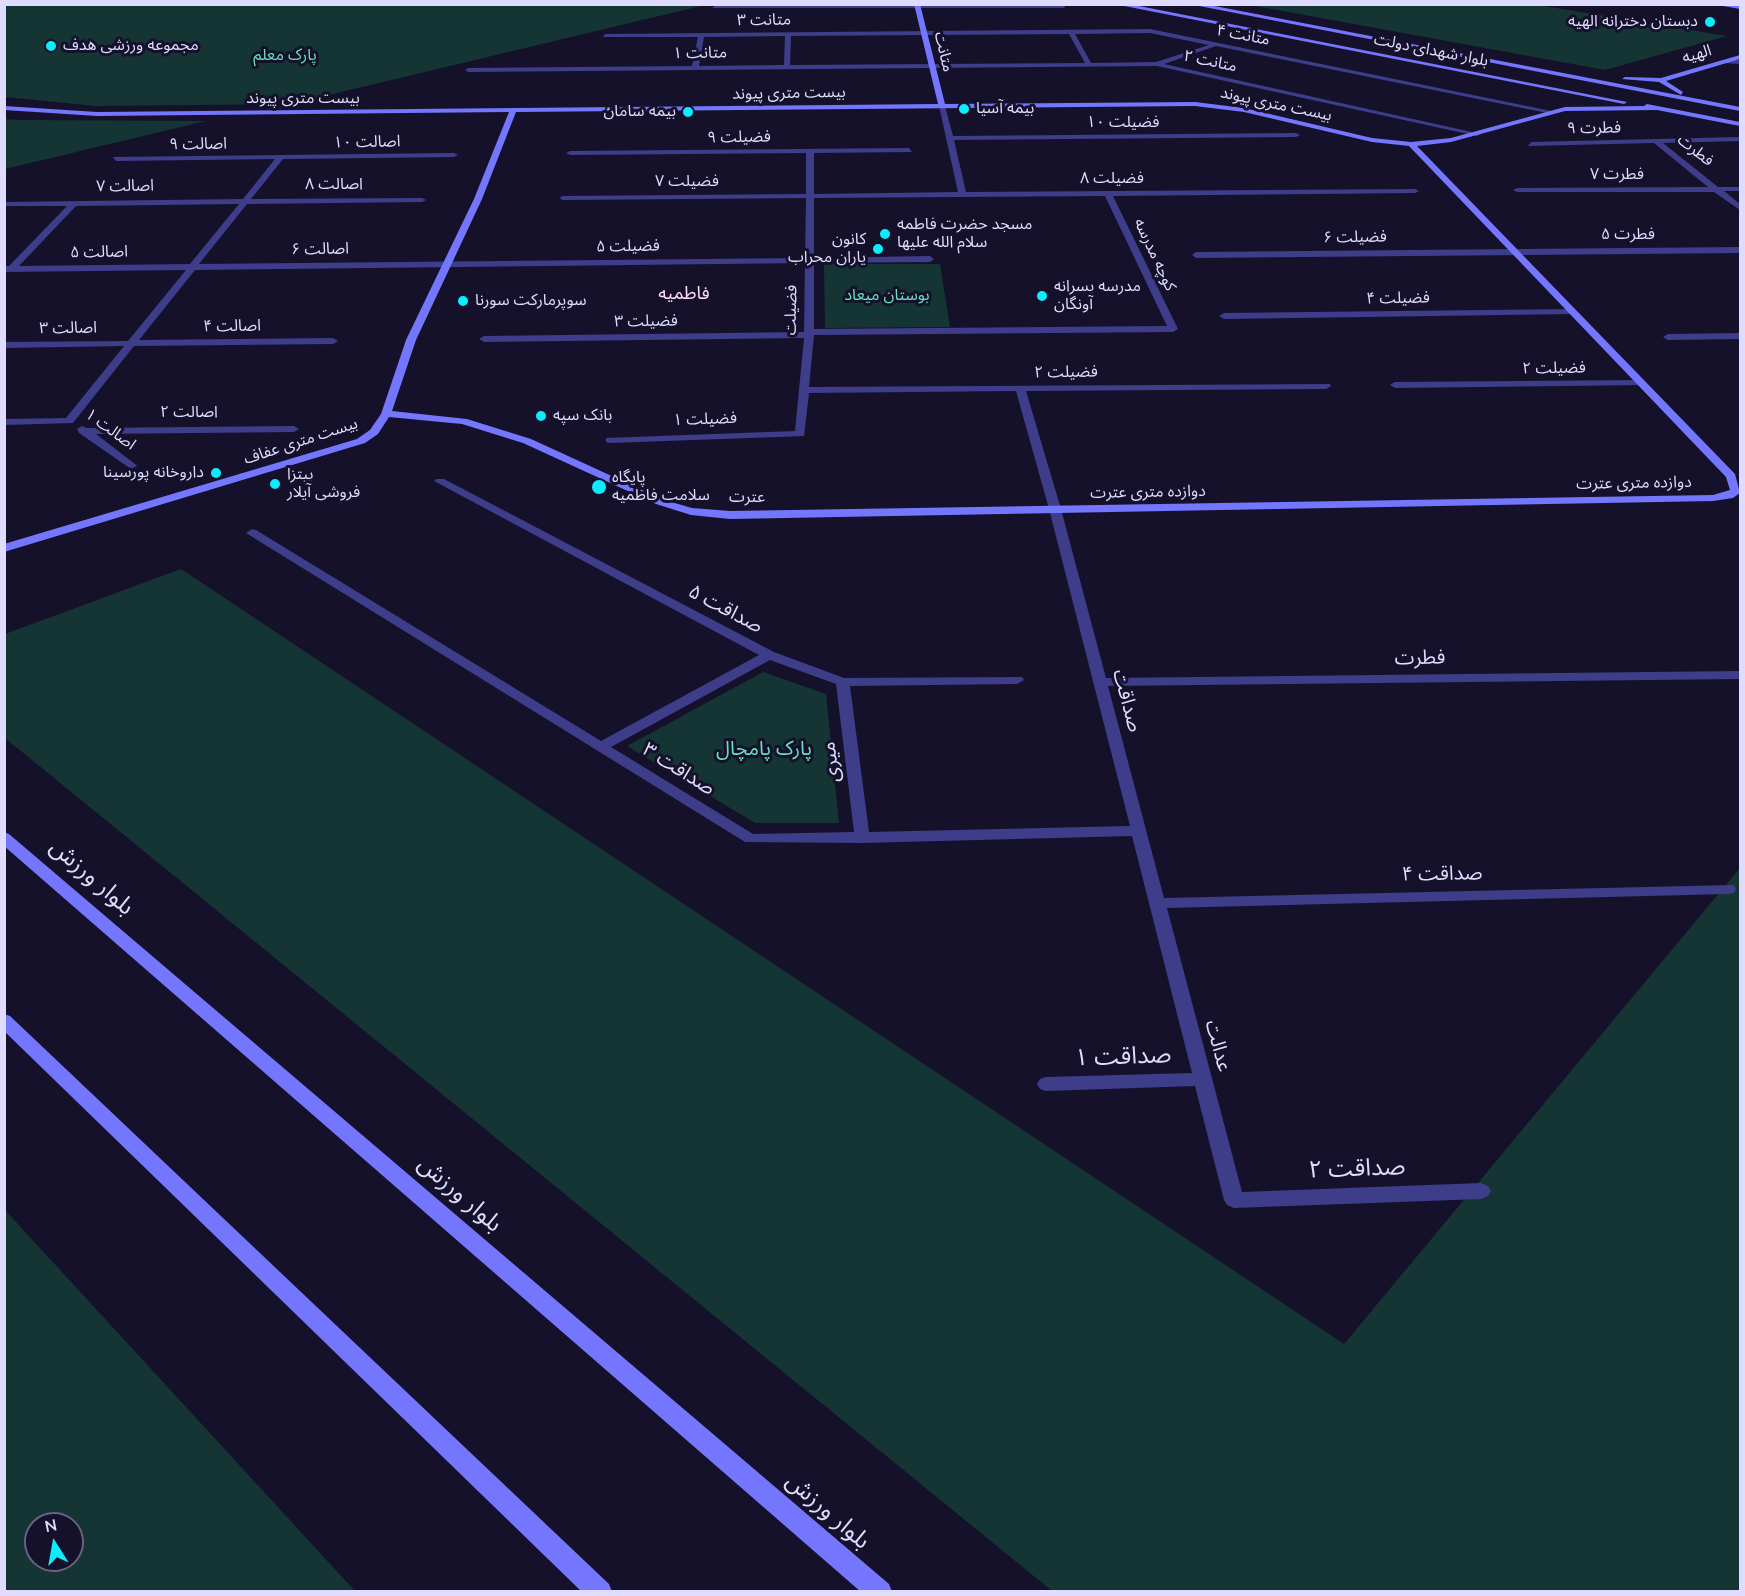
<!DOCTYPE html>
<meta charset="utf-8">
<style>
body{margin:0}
#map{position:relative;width:1745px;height:1596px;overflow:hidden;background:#15112b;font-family:"Nunito Sans",sans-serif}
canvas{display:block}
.frame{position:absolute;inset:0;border:6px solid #dfdcff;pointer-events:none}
.north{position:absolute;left:24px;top:1512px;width:60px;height:60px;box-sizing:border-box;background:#15112b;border:2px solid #666280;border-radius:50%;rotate:349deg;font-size:16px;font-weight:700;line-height:24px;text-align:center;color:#dfdcff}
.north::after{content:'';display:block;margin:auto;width:21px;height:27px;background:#0aedfd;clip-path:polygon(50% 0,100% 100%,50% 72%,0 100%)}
</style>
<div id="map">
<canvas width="1745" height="1596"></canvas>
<div class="frame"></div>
<div class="north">N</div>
</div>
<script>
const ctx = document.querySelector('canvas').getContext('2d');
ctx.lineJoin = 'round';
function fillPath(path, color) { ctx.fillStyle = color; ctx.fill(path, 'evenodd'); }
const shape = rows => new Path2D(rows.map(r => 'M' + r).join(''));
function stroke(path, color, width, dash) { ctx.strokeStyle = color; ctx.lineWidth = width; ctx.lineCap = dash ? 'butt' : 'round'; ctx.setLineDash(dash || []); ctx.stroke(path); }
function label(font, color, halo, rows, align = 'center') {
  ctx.font = font + ' "Nunito Sans","Noto Sans Arabic",sans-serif'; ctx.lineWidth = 6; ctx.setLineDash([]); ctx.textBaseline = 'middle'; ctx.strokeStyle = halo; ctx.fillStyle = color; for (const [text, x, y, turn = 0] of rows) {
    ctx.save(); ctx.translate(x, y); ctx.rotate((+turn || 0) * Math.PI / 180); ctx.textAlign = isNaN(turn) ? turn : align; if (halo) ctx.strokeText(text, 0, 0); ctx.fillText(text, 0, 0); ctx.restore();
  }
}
fillPath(shape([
 [4,5,5,4,705,5,291,104,96,106,5,97],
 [1250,5,1538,5,1727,36,1605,70],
 [4,119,19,120,206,121,5,169],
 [824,264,940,264,950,327,825,328],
 [181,569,1344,1344,1740,868,1740,1591,1052,1591,5,738,5,634],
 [763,672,826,694,839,823,755,823,627,746],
 [5,1210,355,1591,5,1591],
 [36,1524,72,1524,72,1560,36,1560]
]), '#143533');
fillPath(shape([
 [1066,5,1064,8,712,8,715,6,1066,5],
 [1150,29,1556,112,1552,114,1216,46,1164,64,1481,134,1477,136,1157,66,468,72,465,70,468,68,692,66,698,37,603,37,605,34,1150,29],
 [1150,33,1209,45,1156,62,1091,63,1075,34,1150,33],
 [1069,34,1085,63,790,65,791,36,1069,34],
 [785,36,784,65,699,66,704,37,785,36],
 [1723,60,1740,60,1740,64,1721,63,1723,60],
 [942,104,945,106,953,136,1296,133,1300,135,1296,137,954,140,966,192,1415,189,1419,191,1415,193,1113,196,1178,329,1173,332,814,335,809,387,1330,384,1331,386,1326,389,1026,391,1061,509,1106,678,1740,671,1740,679,1108,686,1164,898,1734,885,1736,889,1734,893,1728,894,1167,908,1242,1192,1481,1183,1488,1186,1491,1191,1488,1196,1481,1199,1234,1208,1227,1205,1224,1200,1195,1086,1046,1091,1040,1089,1037,1084,1040,1079,1046,1077,1192,1073,1132,836,862,843,745,842,246,533,252,529,256,530,601,741,759,655,434,481,436,479,444,479,774,652,844,678,1022,677,1024,680,1017,684,850,686,869,832,1130,826,1049,509,1016,391,809,393,804,436,610,443,606,442,606,438,795,431,804,338,484,342,479,339,484,336,804,332,805,263,195,270,139,340,333,338,338,341,333,344,134,346,73,423,4,425,4,419,66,418,124,346,4,348,4,342,128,341,186,270,4,272,4,266,9,266,67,206,4,206,4,202,243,199,275,159,116,161,113,157,454,153,458,155,454,157,283,159,251,199,422,198,426,200,422,202,247,204,199,264,805,258,806,198,563,200,559,198,563,196,806,194,806,153,570,155,566,153,570,151,909,148,912,152,814,153,814,194,958,192,939,106,942,104],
 [1105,196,1167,326,814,329,814,263,930,262,934,259,930,256,814,258,814,198,1105,196],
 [239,204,190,264,19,266,76,206,239,204],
 [770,660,836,684,854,832,753,834,611,747,770,660],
 [1740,137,1740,141,1663,143,1718,187,1740,187,1740,191,1724,191,1740,204,1740,210,1714,192,1517,192,1513,190,1517,188,1708,187,1654,143,1528,146,1531,142,1740,137],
 [1740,247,1740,253,1196,258,1192,255,1196,252,1740,247],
 [1575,309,1575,313,1572,314,1224,319,1219,316,1224,313,1575,309],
 [1740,333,1740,339,1668,340,1663,337,1668,334,1740,333],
 [1641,380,1645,381,1645,385,1395,388,1390,385,1395,382,1641,380],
 [82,426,87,428,294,426,299,429,294,432,96,434,135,464,137,466,131,469,79,433,77,429,82,426]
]), '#3d3d8a');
fillPath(shape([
 [914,4,920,4,945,104,1195,102,1244,108,1372,138,1411,142,1451,138,1565,107,1644,106,1647,104,1740,122,1740,126,1657,110,1565,111,1451,142,1417,146,1735,474,1740,493,1733,498,1713,501,730,519,691,515,656,504,523,443,462,424,389,417,378,434,365,443,4,552,4,544,357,439,370,430,381,414,406,340,474,199,509,112,97,116,4,110,4,106,97,112,938,104,914,4],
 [1195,106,1244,112,1372,142,1409,146,1726,477,1730,490,1713,495,730,511,692,508,664,500,531,439,467,419,392,411,416,340,482,199,516,112,1195,106],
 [1114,4,1129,4,1627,102,1624,104,1114,4],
 [1189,4,1204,4,1740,107,1740,111,1189,4],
 [1720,4,1740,5,1740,9,1723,6,1720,4],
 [1740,55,1740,59,1666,81,1683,92,1681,95,1659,82,1622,79,1625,77,1661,78,1740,55],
 [4,832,9,834,889,1584,892,1592,861,1592,4,846,4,832],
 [4,1014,10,1016,609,1584,612,1592,582,1592,4,1031,4,1014]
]), '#7476fe');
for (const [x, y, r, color] of [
 [1710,22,6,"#0aedfd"],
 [51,46,6,"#0aedfd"],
 [964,109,6,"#0aedfd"],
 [688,112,6,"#0aedfd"],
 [885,234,6,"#0aedfd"],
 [878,249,6,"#0aedfd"],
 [1042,296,6,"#0aedfd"],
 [463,301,6,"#0aedfd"],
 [541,416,6,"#0aedfd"],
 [216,473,6,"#0aedfd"],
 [275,484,6,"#0aedfd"],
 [599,487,8,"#0aedfd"]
]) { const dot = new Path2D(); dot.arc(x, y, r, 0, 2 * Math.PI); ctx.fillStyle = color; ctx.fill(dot); stroke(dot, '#15112b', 2); }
label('16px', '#dfdcff', '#15112b', [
 ["متانت ۳",764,21,-1],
 ["متانت ۴",1243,36,11],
 ["بلوار شهدای دولت",1431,51,11],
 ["متانت",943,52,77],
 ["متانت ۱",700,54,-1],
 ["الهیه",1697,55,-16],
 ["متانت ۲",1210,62,12],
 ["بیست متری پیوند",789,94,-1],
 ["بیست متری پیوند",303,99],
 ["بیست متری پیوند",1276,105,12],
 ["فضیلت ۱۰",1123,123],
 ["فطرت ۹",1594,129,-1],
 ["فضیلت ۹",739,138,-1],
 ["اصالت ۱۰",367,143,-1],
 ["اصالت ۹",198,145,-1],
 ["فطرت",1695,151,38],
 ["فطرت ۷",1617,175],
 ["فضیلت ۸",1112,179],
 ["فضیلت ۷",687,182],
 ["اصالت ۸",334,185],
 ["اصالت ۷",125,187,-1],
 ["فطرت ۵",1628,235],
 ["فضیلت ۶",1355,238,-1],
 ["فضیلت ۵",628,247,-1],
 ["اصالت ۶",320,250,-1],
 ["اصالت ۵",99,253,-1],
 ["کوچه مدرسه",1154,255,65],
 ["فضیلت ۴",1398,299,-1],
 ["فضیلت",792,310,-89],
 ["فضیلت ۳",646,322,-1],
 ["اصالت ۴",232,327,-1],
 ["اصالت ۳",68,329,-1],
 ["فضیلت ۲",1554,369,-1],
 ["فضیلت ۲",1066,373,-1],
 ["اصالت ۲",189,413],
 ["فضیلت ۱",705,420,-2],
 ["اصالت ۱",110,430,36],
 ["بیست متری عفاف",301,442,-18],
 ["دوازده متری عترت",1634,484,-1],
 ["دوازده متری عترت",1148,493,-1],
 ["عترت",747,498]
]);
label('16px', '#dfdcff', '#15112b', [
 ["دبستان دخترانه الهیه",1698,22,"right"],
 ["مجموعه ورزشی هدف",63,46],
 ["بیمه آسیا",976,109],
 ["بیمه سامان",676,112,"right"],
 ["مسجد حضرت فاطمه",897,225],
 ["سلام الله علیها",897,243],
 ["کانون",866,240,"right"],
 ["یاران محراب",866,258,"right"],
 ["مدرسه پسرانه",1054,287],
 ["آونگان",1054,305],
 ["سوپرمارکت سورنا",475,301],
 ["بانک سپه",553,416],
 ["داروخانه پورسینا",204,473,"right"],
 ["پیتزا",287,475],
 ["فروشی آیلار",287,493],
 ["پایگاه",612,478],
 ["سلامت فاطمیه",612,496]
], 'left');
label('16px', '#66e0bd', '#15112b', [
 ["پارک معلم",285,56],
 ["بوستان میعاد",887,296]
]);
label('18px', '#ffdef4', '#15112b', [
 ["فاطمیه",684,295]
]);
label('20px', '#dfdcff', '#15112b', [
 ["صداقت ۵",725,610,28],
 ["فطرت",1420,659,-1],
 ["صداقت",1126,701,75],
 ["میری",832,762,-97],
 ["صداقت ۳",678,770,32],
 ["صداقت ۴",1442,875,-1],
 ["عدالت",1217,1046,75]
]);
label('20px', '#66e0bd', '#15112b', [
 ["پارک پامچال",764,750]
]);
label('24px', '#dfdcff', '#15112b', [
 ["بلوار ورزش",91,878,41],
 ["صداقت ۱",1123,1058,-2],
 ["صداقت ۲",1357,1170,-2],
 ["بلوار ورزش",459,1195,41],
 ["بلوار ورزش",827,1512,41]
]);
</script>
